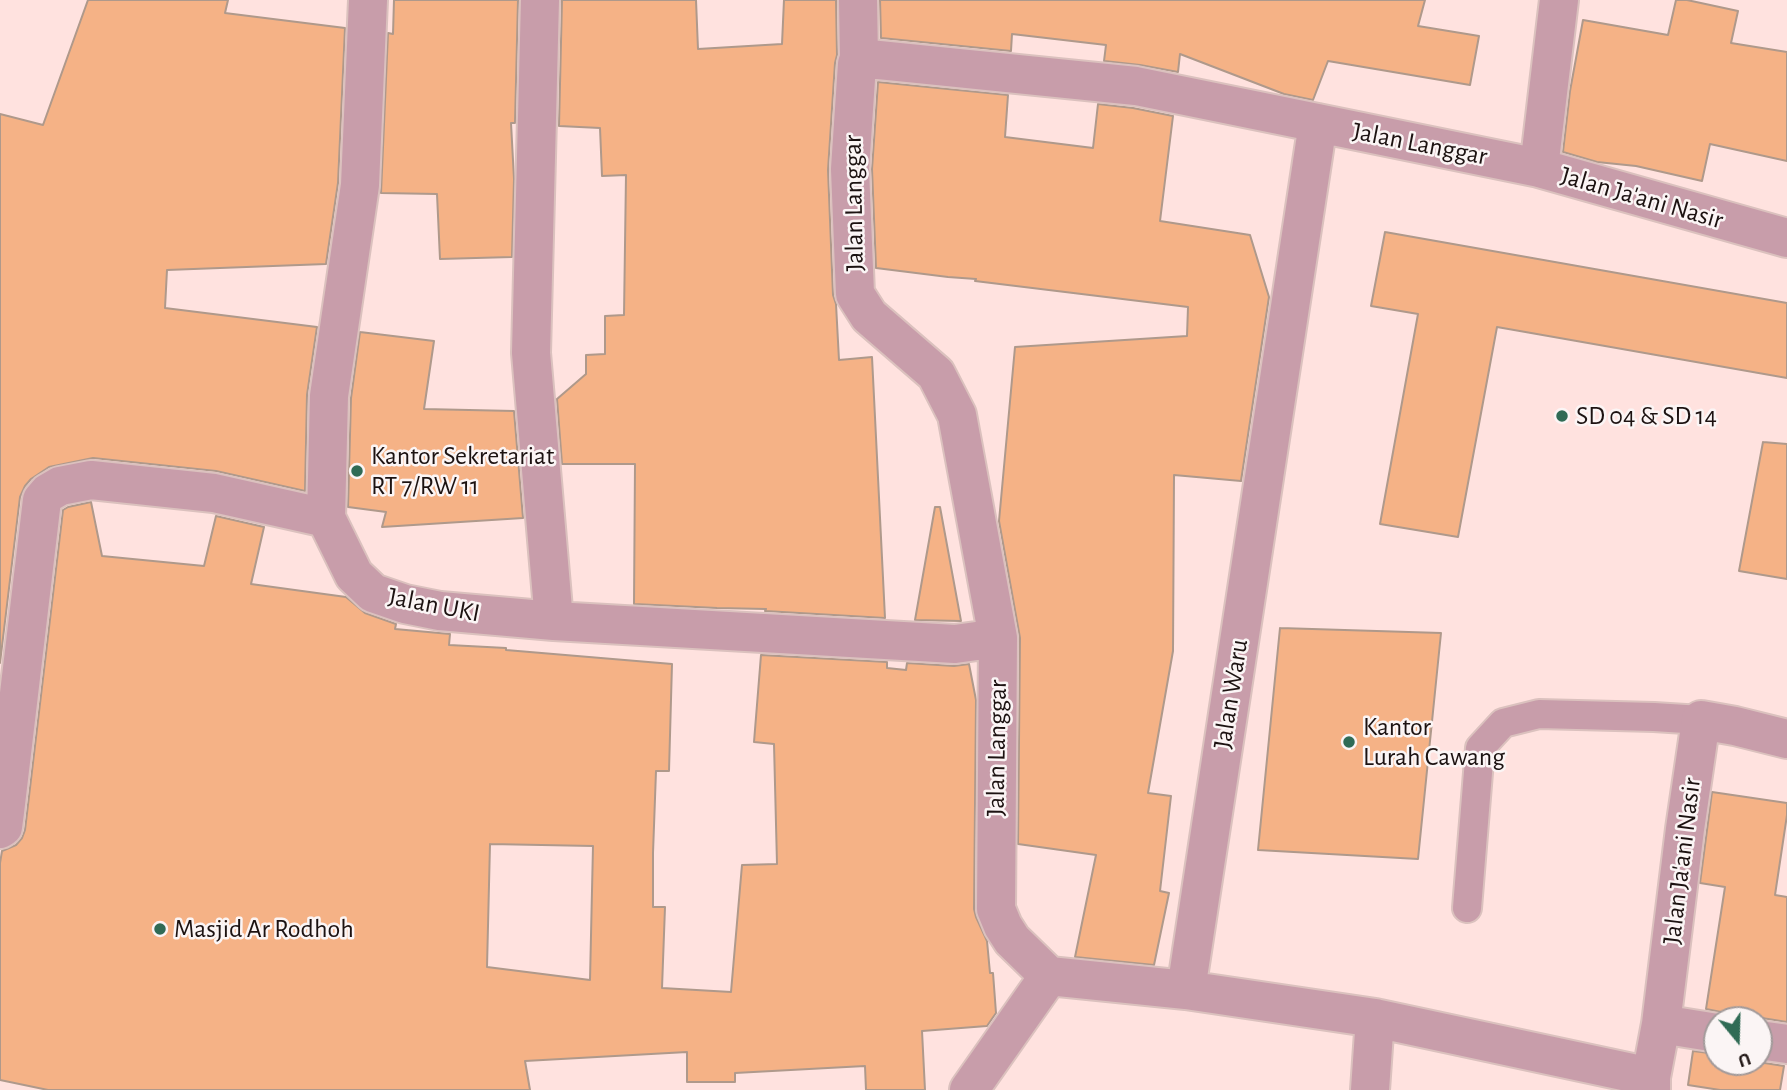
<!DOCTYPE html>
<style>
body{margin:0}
#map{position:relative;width:1787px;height:1090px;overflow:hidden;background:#ffe2df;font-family:"Alegreya Sans",sans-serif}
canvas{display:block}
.north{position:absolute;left:1703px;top:1006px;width:70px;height:70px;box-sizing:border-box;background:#fbf5f5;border:2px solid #a29a9a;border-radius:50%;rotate:161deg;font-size:19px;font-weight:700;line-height:28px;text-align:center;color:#1c1211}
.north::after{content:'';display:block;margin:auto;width:24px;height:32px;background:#306b55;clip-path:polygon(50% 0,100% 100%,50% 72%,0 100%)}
</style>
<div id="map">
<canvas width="1787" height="1090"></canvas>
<div class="north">U</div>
</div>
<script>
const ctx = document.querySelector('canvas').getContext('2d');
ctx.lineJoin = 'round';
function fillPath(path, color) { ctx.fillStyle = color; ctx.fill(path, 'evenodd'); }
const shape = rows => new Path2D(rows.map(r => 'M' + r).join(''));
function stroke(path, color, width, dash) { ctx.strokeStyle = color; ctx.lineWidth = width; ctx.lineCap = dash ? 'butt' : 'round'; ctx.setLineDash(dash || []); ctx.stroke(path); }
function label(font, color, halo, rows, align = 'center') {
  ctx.font = font + ' "Alegreya Sans",sans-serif'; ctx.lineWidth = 5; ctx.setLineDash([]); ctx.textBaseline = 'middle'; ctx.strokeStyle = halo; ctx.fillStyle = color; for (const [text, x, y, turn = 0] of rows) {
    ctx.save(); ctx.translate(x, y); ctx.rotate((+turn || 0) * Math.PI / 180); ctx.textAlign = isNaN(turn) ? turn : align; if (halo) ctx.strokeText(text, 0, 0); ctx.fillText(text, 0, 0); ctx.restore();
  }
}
const building = shape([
 [88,0,228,0,225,13,345,28,338,183,326,264,167,270,165,308,317,327,307,395,305,491,216,471,93,458,49,467,31,479,25,486,20,497,0,663,0,114,43,125,88,0],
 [394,0,518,0,515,123,511,123,514,179,512,257,440,259,437,194,381,193,388,33,393,34,394,0],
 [562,0,696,0,698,49,782,44,784,0,836,0,837,55,835,63,828,170,833,295,836,304,839,360,872,357,885,618,765,611,766,609,717,608,634,604,635,464,562,464,557,399,586,374,586,355,605,354,605,316,624,315,626,175,602,176,600,128,559,126,562,0],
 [880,0,1425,0,1418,26,1479,36,1470,85,1328,61,1313,100,1284,94,1180,54,1178,72,1140,65,1104,61,1106,45,1012,34,1011,51,881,38,880,0],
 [1676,0,1687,0,1738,11,1731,43,1787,52,1787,161,1710,144,1702,181,1636,166,1597,162,1563,152,1570,91,1583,20,1668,35,1676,0],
 [878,82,1008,95,1005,137,1093,148,1098,104,1133,108,1173,116,1160,221,1250,235,1269,297,1241,481,1174,475,1173,651,1148,793,1171,796,1160,891,1169,893,1154,965,1075,957,1096,855,1018,844,1020,638,999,521,1015,347,1187,336,1188,307,975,281,976,279,948,277,876,268,872,169,878,82],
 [1385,232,1787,303,1787,378,1497,327,1458,537,1380,524,1418,314,1371,306,1385,232],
 [360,332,434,341,424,409,514,411,523,518,382,527,386,512,348,507,351,398,360,332],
 [1763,442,1787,444,1787,579,1739,571,1763,442],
 [91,502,102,556,204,566,216,516,264,527,251,584,346,597,365,613,396,624,395,629,450,634,449,645,506,648,506,650,672,664,669,771,656,771,653,853,653,907,665,907,662,988,731,992,742,865,777,864,774,744,754,742,761,655,887,662,887,668,906,670,907,663,954,666,969,664,976,700,974,909,976,917,987,941,990,973,993,973,996,1013,987,1026,922,1031,925,1090,866,1090,865,1066,735,1073,735,1082,687,1082,687,1052,525,1061,530,1090,48,1090,0,1080,0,863,2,851,16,845,22,838,25,830,63,510,68,507,91,502],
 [490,844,593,846,590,980,487,967,490,844],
 [935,507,940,507,961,621,915,620,935,507],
 [1280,628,1441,633,1418,859,1258,850,1280,628],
 [1712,792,1787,803,1787,815,1775,895,1787,897,1787,1022,1762,1018,1734,1020,1730,1016,1721,1012,1706,1009,1725,887,1700,883,1712,792],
 [1693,1051,1717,1054,1717,1062,1758,1062,1784,1066,1780,1090,1720,1090,1688,1085,1693,1051]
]);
fillPath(building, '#f5b286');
stroke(building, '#af998b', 2);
const lane = shape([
 [1467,908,1480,748,1503,723,1539,714,1654,717,1701,720]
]);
const street = shape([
 [368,0,360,185,329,396,326,518,354,575,373,593,405,604,440,611,554,621,955,644,998,638],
 [540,0,531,353,554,621],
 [858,0,859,58,857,64,850,169,855,294,869,316,936,374,957,415,998,638,996,909,1003,926,1012,940,1049,976],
 [859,58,1136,86,1539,168,1787,238],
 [1539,168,1559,0],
 [0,829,3,827,5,812,42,500,48,493,60,486,91,480,214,493,326,518],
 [1186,990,1318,123],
 [1661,1024,1717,1033],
 [1759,1040,1787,1044],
 [969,1090,1049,976,1186,990,1375,1018,1651,1077],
 [1370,1090,1375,1018],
 [1651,1090,1651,1077,1661,1024,1685,829,1701,720,1735,726,1787,739]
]);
stroke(lane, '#dbc1be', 32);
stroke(street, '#dbc1be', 42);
stroke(lane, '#c89daa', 28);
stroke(street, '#c89daa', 38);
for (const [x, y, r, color] of [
 [1562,416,7,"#306b55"],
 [357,471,7,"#306b55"],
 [1349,742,7,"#306b55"],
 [160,929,7,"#306b55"]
]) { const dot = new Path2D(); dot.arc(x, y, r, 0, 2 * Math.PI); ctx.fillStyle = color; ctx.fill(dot); stroke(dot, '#fbf5f5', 2.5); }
label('26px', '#1c1211', '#fbf5f5', [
 ["Jalan Langgar",1420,144,11],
 ["Jalan Ja'ani Nasir",1642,198,16],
 ["Jalan Langgar",854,203,-91],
 ["Jalan UKI",434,605,11],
 ["Jalan Waru",1231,694,-81],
 ["Jalan Langgar",997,748,-89],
 ["Jalan Ja'ani Nasir",1682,861,-83]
]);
label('26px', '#1c1211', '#fbf5f5', [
 ["SD 04 & SD 14",1576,416],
 ["Kantor Sekretariat",371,456],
 ["RT 7/RW 11",371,486],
 ["Kantor",1363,727],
 ["Lurah Cawang",1363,757],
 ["Masjid Ar Rodhoh",174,929]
], 'left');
</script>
